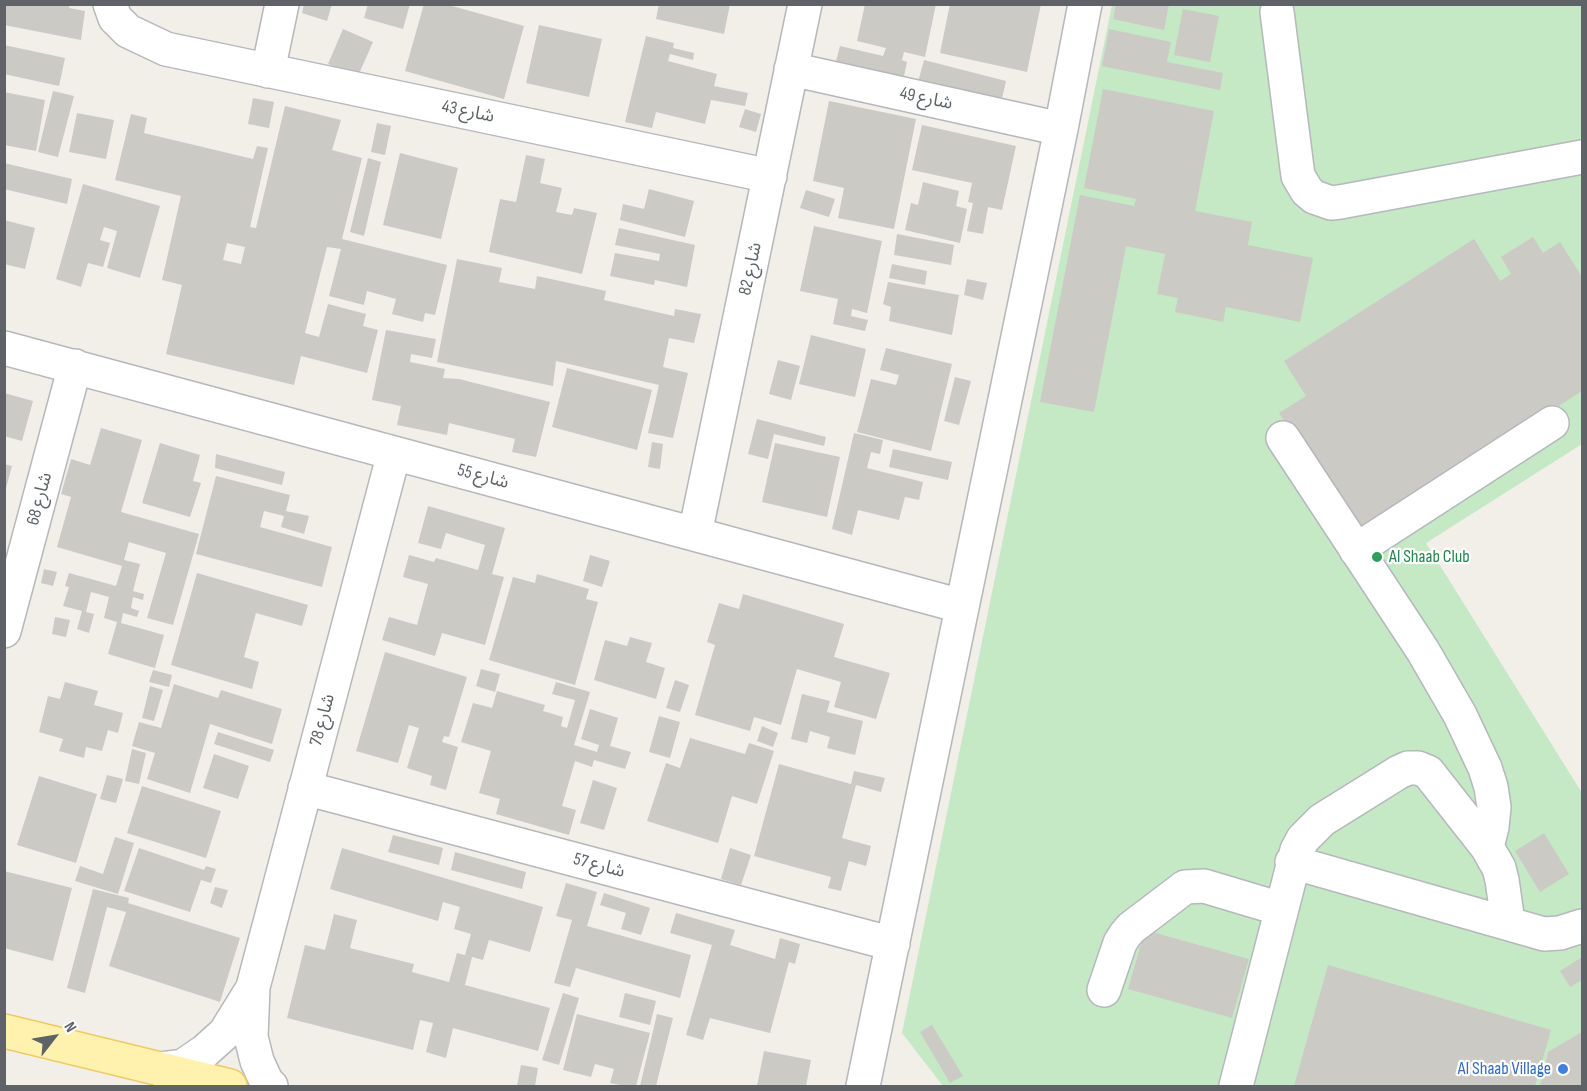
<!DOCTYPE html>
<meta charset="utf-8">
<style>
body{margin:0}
#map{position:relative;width:1587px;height:1091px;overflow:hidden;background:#f1efe8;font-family:"Sofia Sans Condensed",sans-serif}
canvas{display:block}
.frame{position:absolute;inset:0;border:6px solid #5f6368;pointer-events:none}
.north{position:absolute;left:24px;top:1007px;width:60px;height:60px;-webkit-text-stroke:4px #fff;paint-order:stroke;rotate:59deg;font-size:16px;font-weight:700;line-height:24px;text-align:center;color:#5f6368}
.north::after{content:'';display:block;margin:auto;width:21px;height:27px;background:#5f6368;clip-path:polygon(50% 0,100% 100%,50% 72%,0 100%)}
</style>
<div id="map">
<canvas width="1587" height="1091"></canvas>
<div class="frame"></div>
<div class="north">N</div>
</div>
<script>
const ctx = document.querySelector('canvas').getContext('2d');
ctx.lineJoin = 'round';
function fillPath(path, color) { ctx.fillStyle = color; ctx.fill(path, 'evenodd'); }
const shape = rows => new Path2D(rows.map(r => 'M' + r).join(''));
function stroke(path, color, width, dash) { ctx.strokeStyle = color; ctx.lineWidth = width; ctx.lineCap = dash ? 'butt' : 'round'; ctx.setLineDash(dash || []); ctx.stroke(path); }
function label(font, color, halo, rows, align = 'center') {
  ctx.font = font + ' "Sofia Sans Condensed","Noto Sans Arabic",sans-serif'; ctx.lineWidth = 4.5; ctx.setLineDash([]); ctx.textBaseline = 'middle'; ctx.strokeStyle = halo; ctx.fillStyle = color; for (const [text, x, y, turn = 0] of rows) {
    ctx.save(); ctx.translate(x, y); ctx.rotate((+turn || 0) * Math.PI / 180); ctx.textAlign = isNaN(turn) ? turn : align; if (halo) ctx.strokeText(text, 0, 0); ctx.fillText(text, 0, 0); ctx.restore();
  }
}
fillPath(shape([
 [1112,5,1582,5,1582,444,1426,543,1582,793,1582,1086,943,1086,902,1033]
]), '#c5e8c5');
fillPath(shape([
 [4,4,70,4,69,8,85,11,81,40,4,25],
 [304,4,332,4,327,21,302,13],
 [368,4,410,4,403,29,364,18],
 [424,4,445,4,524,26,504,99,405,71],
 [659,4,730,4,724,34,656,19],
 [865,4,936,4,925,57,904,52,902,60,907,62,903,81,835,65,840,46,883,56,886,48,857,41],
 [950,4,1041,4,1027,72,940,53],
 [1116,4,1169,4,1164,30,1113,19],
 [1183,9,1219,16,1210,62,1174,55],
 [539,25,602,39,589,97,526,83],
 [343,29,373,42,358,76,328,64],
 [1109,29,1171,42,1167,62,1223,73,1220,90,1102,66],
 [646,36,674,43,673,48,694,53,693,60,670,54,668,61,717,74,714,86,748,93,745,106,711,100,705,124,656,112,652,128,625,122],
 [4,45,65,58,59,86,4,74],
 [924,60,1006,81,1001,103,918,82],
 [1103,89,1214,111,1195,211,1252,222,1248,245,1313,258,1300,322,1226,307,1223,322,1175,312,1178,298,1157,294,1165,254,1126,246,1094,412,1040,402,1080,195,1134,206,1136,199,1084,188],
 [53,91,74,96,58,157,38,152],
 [4,92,45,100,36,151,4,145],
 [253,98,274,102,269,128,248,124],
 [829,101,916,119,894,229,838,218,844,188,813,181],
 [285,106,341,120,332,150,362,158,342,239,447,265,435,315,425,313,423,322,392,314,396,299,367,291,364,305,329,296,341,249,327,247,305,333,319,337,328,304,366,314,363,326,378,330,367,373,301,356,294,385,166,354,182,285,162,280,181,196,115,180,131,114,147,118,144,133,253,159,257,146,268,148,250,227,256,228],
 [227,243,245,247,241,264,223,260],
 [745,109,761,114,756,132,739,127],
 [77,113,114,120,106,159,69,152],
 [377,123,391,126,385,155,371,152],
 [922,125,1016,146,1002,210,988,207,983,234,967,231,973,203,968,202,972,183,912,170],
 [400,153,458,168,441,239,383,225],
 [526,155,545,159,540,183,562,188,556,212,572,215,574,208,597,213,582,274,489,252,500,199,516,202],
 [368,158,381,162,364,236,350,232],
 [4,163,72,179,67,204,4,189],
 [923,182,959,191,956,206,967,209,960,243,905,230,911,203,918,205],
 [83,184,160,206,140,278,107,268,117,231,104,227,100,240,110,243,103,267,88,263,81,287,56,279],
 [649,189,694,201,685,237,620,220,623,204,644,209],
 [806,190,835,199,829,217,800,208],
 [4,220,35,228,25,269,4,264],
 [814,226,882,241,867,313,852,309,851,316,868,320,865,331,833,324,838,299,800,291],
 [619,228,695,245,687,287,655,280,654,285,610,276,615,253,659,261,660,254,615,245],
 [897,234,954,245,951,265,894,255],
 [1533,237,1543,253,1560,242,1582,277,1582,391,1358,536,1279,413,1306,396,1284,361,1474,239,1500,281,1511,274,1501,257],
 [457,259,502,268,499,282,535,289,537,276,606,291,604,300,674,316,675,309,701,314,694,343,669,338,663,367,688,373,673,438,648,433,659,385,556,361,553,386,437,362],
 [892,264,927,271,925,285,889,278],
 [967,279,987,283,983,300,964,295],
 [888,282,959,295,952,335,889,321,891,307,883,304],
 [386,330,436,339,432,358,411,354,410,362,445,369,443,378,459,379,550,402,536,457,512,452,515,439,449,423,447,435,397,425,401,406,372,400],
 [811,335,866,349,855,397,799,384],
 [886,348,952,364,931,451,857,432,871,379,896,385,899,375,880,370],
 [778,360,800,366,791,400,769,394],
 [567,368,652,390,637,450,552,427],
 [955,377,971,381,959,425,944,421],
 [4,393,33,401,22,441,4,436],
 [757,419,826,437,824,446,774,434,768,459,748,454],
 [101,428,142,440,121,512,199,534,173,625,147,618,166,553,129,542,124,560,140,564,133,591,144,594,143,600,133,597,131,608,139,611,137,617,123,613,121,623,164,635,155,668,108,654,117,622,104,618,109,597,91,592,86,612,94,614,89,633,77,629,82,611,63,606,69,587,65,586,69,573,116,586,122,566,57,547,71,497,61,494,71,459,90,465],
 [854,433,883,440,880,454,871,452,867,468,923,482,919,500,905,497,899,520,858,510,852,535,832,529],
 [652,442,663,444,660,469,648,467],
 [160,443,200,455,193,481,201,483,190,517,142,503],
 [775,443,840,457,827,517,762,502],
 [893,449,952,462,948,480,889,467],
 [216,454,285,472,282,485,215,468],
 [4,464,12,466,5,492,4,492],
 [216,476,290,495,286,511,309,516,304,534,281,527,284,516,264,511,260,527,332,547,322,587,196,554],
 [428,506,505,528,492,574,504,577,485,645,442,633,435,656,382,640,389,617,417,625,428,584,403,577,409,555,434,562,436,558,478,570,485,545,446,533,441,549,418,543],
 [590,555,610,561,602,587,583,581],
 [44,569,57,572,53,586,41,583],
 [197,573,308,605,302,626,256,613,244,657,259,662,252,689,171,665],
 [537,574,589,589,586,599,598,602,575,685,489,660,513,577,535,583],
 [743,594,844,624,834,657,890,673,876,719,834,707,841,682,797,669,781,725,754,717,750,731,695,715,715,645,707,642,719,603,739,609],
 [55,617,70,620,66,637,52,634],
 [630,637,652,643,646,662,665,668,656,699,594,680,605,640,627,646],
 [385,652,467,677,449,737,444,736,442,742,458,747,446,790,430,785,432,776,407,768,419,728,409,725,398,763,356,751],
 [481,669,500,674,495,692,476,686],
 [153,670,172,675,169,687,149,682],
 [675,680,689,685,680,712,666,708],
 [65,682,98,691,94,705,123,713,118,733,108,730,102,751,86,747,84,758,59,751,63,739,39,732,48,696,60,699],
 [556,682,590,692,574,745,597,752,599,745,581,739,590,709,618,718,610,746,631,752,625,769,594,760,592,767,575,761,562,806,576,810,569,835,496,814,500,799,479,793,491,751,461,742,473,703,492,708,497,691,545,705,543,711,563,717,561,726,567,728,575,700,552,694],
 [174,684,218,698,221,690,282,709,272,744,210,724,190,793,147,779,155,753,132,746,139,722,161,728],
 [150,686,163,690,154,721,142,718],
 [802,694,830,701,827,712,863,721,855,755,827,748,830,737,810,731,807,743,791,739],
 [659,716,680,722,670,758,649,752],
 [762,726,778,733,773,747,757,741],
 [218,732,274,750,270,762,214,744],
 [690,738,745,754,749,743,774,751,757,804,732,796,718,843,647,821,666,763,680,768],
 [132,749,146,753,139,784,125,781],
 [214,754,249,766,238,799,203,788],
 [779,764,851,784,854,771,885,778,881,792,856,785,842,838,871,846,866,866,849,861,841,891,828,888,831,877,754,856],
 [107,775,123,779,116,803,100,799],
 [39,776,97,794,76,863,17,845],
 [593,780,617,788,604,830,580,823],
 [142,786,221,811,206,858,127,833],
 [1544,833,1569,874,1540,892,1515,851],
 [393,835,443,848,439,865,388,852],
 [115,837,134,843,118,894,75,881,80,866,103,874],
 [139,848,204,870,206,866,216,869,211,883,201,880,190,912,124,891],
 [342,848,543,907,530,952,489,940,483,960,465,955,471,934,454,929,460,907,443,902,438,921,330,889],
 [730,848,751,855,741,885,721,879],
 [455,852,526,872,522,889,451,870],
 [4,871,72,888,53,961,4,948],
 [566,883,597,892,587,926,691,955,680,998,576,968,570,987,554,983,572,920,556,916],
 [215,887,228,890,222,908,210,903],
 [93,889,129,898,128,903,240,938,220,1002,109,966,126,912,107,907,85,993,67,988],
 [604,893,650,908,641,935,621,929,626,913,600,905],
 [676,913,735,930,730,945,775,959,780,938,800,944,795,964,789,962,770,1033,710,1018,703,1040,686,1035,712,945,670,933],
 [334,914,357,920,350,948,414,964,412,972,449,982,457,953,472,957,465,985,550,1008,538,1051,453,1028,446,1058,426,1052,433,1023,420,1020,413,1050,287,1018,305,945,325,950],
 [1145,930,1249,959,1232,1018,1128,989],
 [1582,957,1582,980,1570,987,1560,971],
 [1328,965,1551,1030,1535,1086,1294,1086],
 [563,993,579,998,559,1065,542,1060],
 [625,993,656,1001,650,1025,619,1017],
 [577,1014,650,1033,636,1086,624,1086,610,1083,614,1069,595,1064,591,1077,563,1070],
 [657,1014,673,1018,656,1086,640,1086],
 [932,1025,963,1076,950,1083,920,1032],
 [1582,1032,1582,1086,1540,1086,1548,1052],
 [764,1051,811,1060,806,1086,757,1086],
 [521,1065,538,1068,535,1086,517,1086]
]), '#cccac5');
const minor = shape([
 [110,4,115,18,128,31,166,49,770,176],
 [1277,12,1298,176,1307,191,1314,197,1331,203,1340,202,1582,157],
 [791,69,1061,129],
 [268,71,282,4],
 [4,348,961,606],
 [1283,438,1423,651,1460,715,1485,768,1491,787,1494,807,1492,827,1487,847],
 [695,534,805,4],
 [1356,550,1552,423],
 [4,631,75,366],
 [305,788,893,944],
 [1292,862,1544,934,1560,933,1582,926],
 [1104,990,1120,943,1125,935,1131,928,1185,887,1204,886,1281,909],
 [160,1069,183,1066,205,1051,225,1033,251,991],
 [271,1086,267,1083,257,1061,251,1037,253,987,394,453],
 [863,1086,1061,129,1085,4],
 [1236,1086,1297,850,1303,839,1322,820,1399,772,1408,768,1418,768,1428,772,1487,847,1499,868,1502,880,1508,922]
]);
const major = shape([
 [4,1031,230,1086]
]);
stroke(minor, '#b5b8bc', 36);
stroke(major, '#f2c960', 36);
stroke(minor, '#fff', 33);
stroke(major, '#fff2af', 33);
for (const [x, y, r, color] of [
 [1377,557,6,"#2e9e5b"],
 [1563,1069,6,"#3f7fe0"]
]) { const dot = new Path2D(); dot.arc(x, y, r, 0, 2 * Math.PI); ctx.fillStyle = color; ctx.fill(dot); stroke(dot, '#fff', 2); }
label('18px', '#5f6368', '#fff', [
 ["شارع 49",926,99,12],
 ["شارع 43",468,112,12],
 ["شارع 82",751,269,-78],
 ["شارع 55",483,477,15],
 ["شارع 68",40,499,-75],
 ["شارع 78",323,720,-75],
 ["شارع 57",599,866,15]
]);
label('18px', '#27864d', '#fff', [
 ["Al Shaab Club",1389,557]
], 'left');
label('18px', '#366cbe', '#fff', [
 ["Al Shaab Village",1551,1069]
], 'right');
</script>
